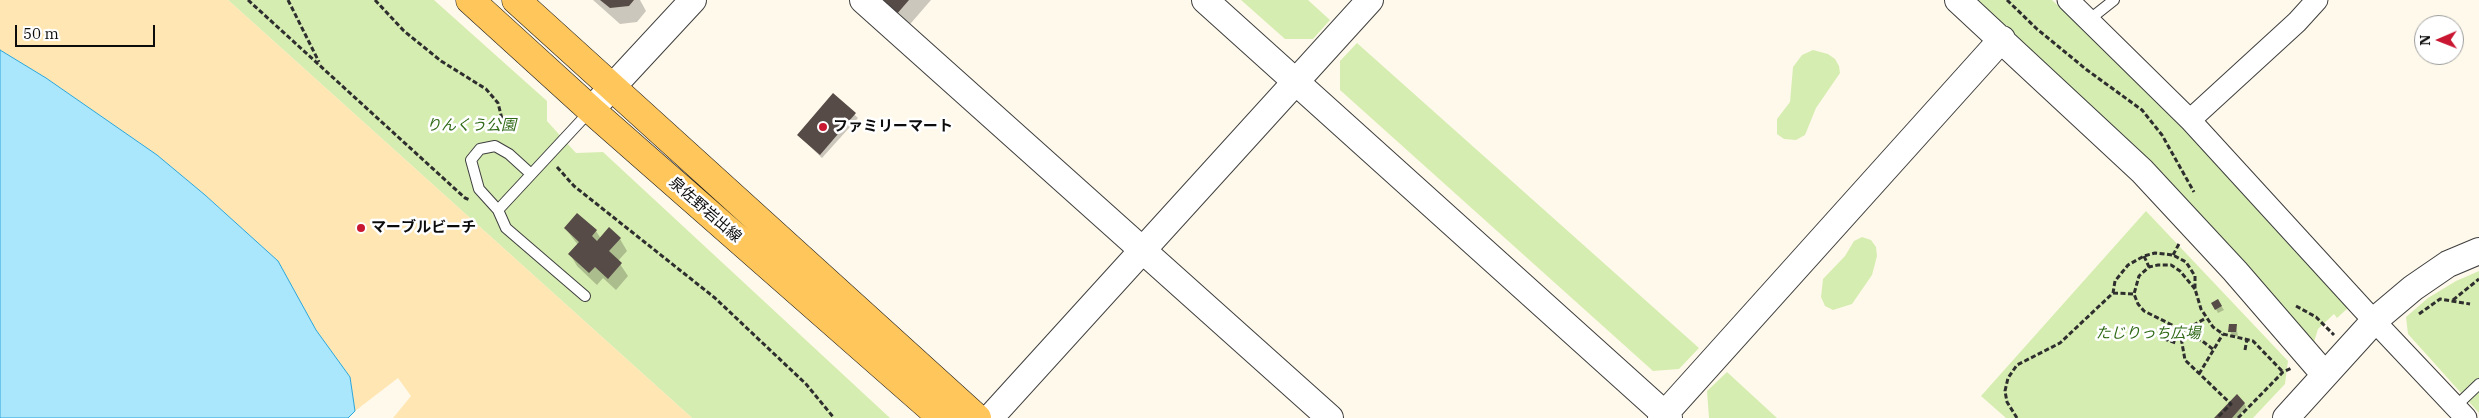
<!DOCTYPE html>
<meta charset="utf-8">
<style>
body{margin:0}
#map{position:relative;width:2479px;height:418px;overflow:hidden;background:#fff9eb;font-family:"IBM Plex Serif",serif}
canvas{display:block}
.north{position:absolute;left:2414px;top:15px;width:50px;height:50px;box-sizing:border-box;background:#fff;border:1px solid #9e9e9e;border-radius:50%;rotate:269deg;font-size:14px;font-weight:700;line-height:20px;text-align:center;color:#0c0c0c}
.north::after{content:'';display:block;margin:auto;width:18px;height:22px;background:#c91732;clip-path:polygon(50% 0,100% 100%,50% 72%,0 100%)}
.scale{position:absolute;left:15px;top:25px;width:140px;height:22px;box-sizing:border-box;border:2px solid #0c0c0c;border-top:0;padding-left:6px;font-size:15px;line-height:18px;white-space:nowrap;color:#0c0c0c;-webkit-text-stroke:4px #fff;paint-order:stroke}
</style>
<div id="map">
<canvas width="2479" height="418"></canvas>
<div class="north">N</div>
<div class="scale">50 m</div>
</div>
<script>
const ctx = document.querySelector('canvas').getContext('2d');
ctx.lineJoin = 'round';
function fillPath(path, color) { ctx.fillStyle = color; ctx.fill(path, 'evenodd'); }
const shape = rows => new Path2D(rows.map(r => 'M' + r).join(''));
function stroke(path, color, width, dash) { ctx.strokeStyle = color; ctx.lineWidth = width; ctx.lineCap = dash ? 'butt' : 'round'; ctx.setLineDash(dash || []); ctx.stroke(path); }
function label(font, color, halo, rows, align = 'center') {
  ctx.font = font + ' "IBM Plex Serif","Noto Sans JP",serif'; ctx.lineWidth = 5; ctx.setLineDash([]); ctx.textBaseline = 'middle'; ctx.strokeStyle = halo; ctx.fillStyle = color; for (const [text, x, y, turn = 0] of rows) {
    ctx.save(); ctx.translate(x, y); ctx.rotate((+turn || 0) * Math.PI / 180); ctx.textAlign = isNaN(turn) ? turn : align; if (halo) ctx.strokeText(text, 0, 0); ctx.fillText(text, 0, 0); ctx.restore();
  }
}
fillPath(shape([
 [228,0,434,0,547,101,547,121,576,153,603,152,890,418,692,418],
 [1241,0,1308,0,1330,20,1313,39,1285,39],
 [1977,0,2052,0,2145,86,2348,308,2337,318,2334,314,2318,329,2314,342,2260,281],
 [1357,43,1699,348,1679,369,1653,371,1340,90,1340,61],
 [1813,50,1828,54,1835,59,1839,66,1840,73,1816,108,1805,135,1796,140,1784,139,1777,134,1777,119,1790,102,1793,67,1802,55],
 [2146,211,2288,361,2285,384,2253,418,2006,418,1981,396],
 [1862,237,1871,240,1876,247,1877,256,1872,275,1852,304,1833,310,1825,306,1821,297,1823,279,1845,256,1854,241],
 [2479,271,2479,413,2408,334,2406,317,2428,298,2456,281],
 [1727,372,1777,418,1709,418,1707,391]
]), '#d6edb1');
fillPath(shape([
 [0,0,228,0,692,418,393,418,411,396,398,378,355,411,350,377,316,330,278,261,205,195,157,155,46,78,0,50]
]), '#ffe6b3');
const water = shape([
 [0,50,46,78,157,155,205,195,278,261,316,330,350,377,355,411,348,418,0,418,0,50]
]);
fillPath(water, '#aae6fc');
stroke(water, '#2aa6da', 1);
fillPath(shape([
 [593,0,640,0,646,11,637,22,620,24],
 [871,0,931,0,905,30],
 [834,95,858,118,822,158,798,135],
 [577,214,596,231,601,239,620,239,627,251,618,261,628,276,616,290,603,278,597,285,577,266,570,254,578,245,565,228],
 [2218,301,2224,310,2218,313,2213,304],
 [2236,325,2238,336,2232,335,2230,331],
 [2244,403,2246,407,2237,418,2215,418]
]), '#0003');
fillPath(shape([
 [600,0,634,0,629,6,610,8],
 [878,0,909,0,896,15],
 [833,93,856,113,820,155,797,135],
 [577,213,597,230,592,236,597,241,609,227,621,238,609,251,622,263,608,279,595,267,589,273,568,254,579,242,564,228],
 [2218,299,2222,306,2215,310,2211,303],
 [2229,324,2237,324,2236,332,2228,332],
 [2237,394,2245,403,2232,418,2214,418]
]), '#564b47');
const service = shape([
 [2090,19,2114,0],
 [531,174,509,154,495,146,480,149,471,160,479,189,498,210,506,228,585,296],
 [498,210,591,110],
 [2455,407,2479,384]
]);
const minor = shape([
 [2068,0,2190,120,2363,309,2466,418],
 [2190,120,2297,22,2317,0]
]);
const tertiary = shape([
 [863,0,1330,418],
 [1205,0,1669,418],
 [1958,0,2142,171,2235,271,2325,375],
 [591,110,693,0],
 [990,418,1370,0],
 [1661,418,2002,39],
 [2286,418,2375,320,2413,288,2448,264,2479,251]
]);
const primary = shape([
 [470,0,591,110,942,418],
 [516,0,977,418]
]);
stroke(service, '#3f3f3f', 12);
stroke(minor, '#3f3f3f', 23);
stroke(tertiary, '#3f3f3f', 28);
stroke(primary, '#1d1d1d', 29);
stroke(shape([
 [248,0,465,198,470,200],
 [288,0,319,62],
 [375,0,404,31,441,61,486,89,498,103,504,127],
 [2007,0,2037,29,2087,70,2142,110,2162,135,2194,192],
 [557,167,574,186,715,298,806,384,834,418],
 [2173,255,2180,242],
 [2144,256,2149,267],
 [2195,289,2180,271,2171,265,2158,265,2149,267,2139,276,2134,294,2138,304,2144,311,2172,325,2180,332,2185,360,2231,404,2217,418],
 [2113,293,2134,294],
 [2453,300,2479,279],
 [2296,306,2316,317,2334,335],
 [2419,314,2440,299,2470,304],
 [2193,325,2197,333,2196,339,2201,340,2214,350],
 [2159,332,2167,340,2176,343],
 [2167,340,2206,318],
 [2245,350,2247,339],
 [2199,374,2223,334],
 [2017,418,2007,402,2005,391,2008,378,2017,365,2060,343,2113,293,2115,281,2128,265,2144,256,2155,253,2173,255,2186,262,2195,276,2195,289,2201,309,2213,327,2223,334,2253,341,2283,372],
 [2238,418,2283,372,2292,368]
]), '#2e2e2e', 3, [5, 2.5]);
stroke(service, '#fff', 10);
stroke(minor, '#fff', 21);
stroke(tertiary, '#fff', 26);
stroke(primary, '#ffc65b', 28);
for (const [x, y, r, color] of [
 [823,127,5,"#c91732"],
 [361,228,5,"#c91732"]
]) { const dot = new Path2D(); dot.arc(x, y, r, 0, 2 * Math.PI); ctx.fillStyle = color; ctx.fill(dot); stroke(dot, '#fff', 2); }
label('italic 15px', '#306a16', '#fff', [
 ["りんくう公園",471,126],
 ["たじりっち広場",2148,334]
]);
label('bold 15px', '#0c0c0c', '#fff', [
 ["ファミリーマート",833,127],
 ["マーブルビーチ",371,228]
], 'left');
label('15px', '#0c0c0c', '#fff', [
 ["泉佐野岩出線",705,210,41]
]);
</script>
